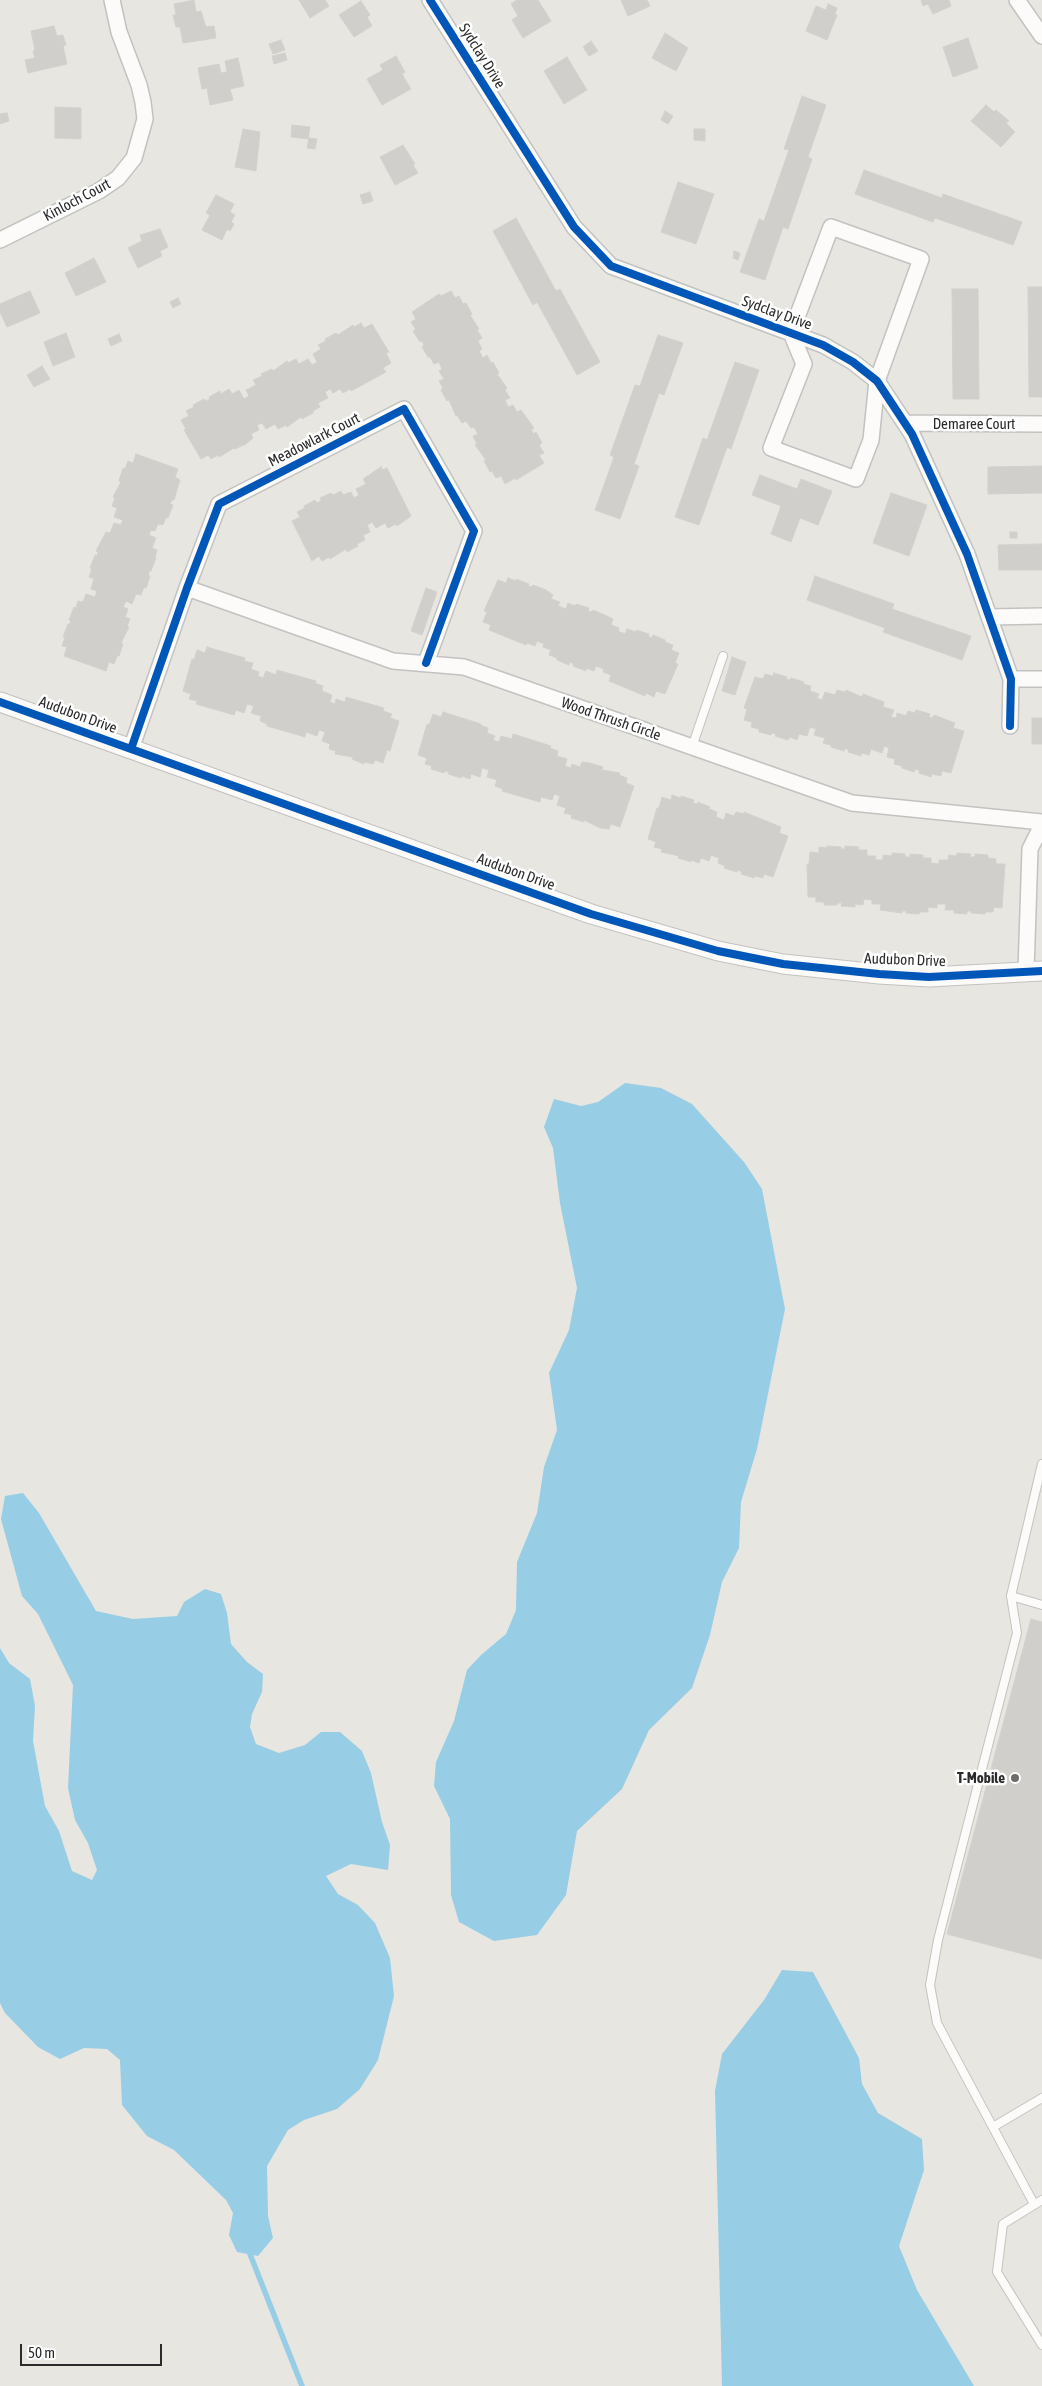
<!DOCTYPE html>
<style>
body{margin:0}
#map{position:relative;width:1042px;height:2386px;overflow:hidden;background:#e8e6e0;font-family:"Asap Condensed",sans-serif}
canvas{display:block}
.scale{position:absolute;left:20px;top:2344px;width:142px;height:22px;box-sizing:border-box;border:2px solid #2b2b2b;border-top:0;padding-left:6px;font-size:15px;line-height:18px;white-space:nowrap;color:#2b2b2b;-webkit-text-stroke:4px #fff;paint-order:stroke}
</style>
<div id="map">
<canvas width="1042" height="2386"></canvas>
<div class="scale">50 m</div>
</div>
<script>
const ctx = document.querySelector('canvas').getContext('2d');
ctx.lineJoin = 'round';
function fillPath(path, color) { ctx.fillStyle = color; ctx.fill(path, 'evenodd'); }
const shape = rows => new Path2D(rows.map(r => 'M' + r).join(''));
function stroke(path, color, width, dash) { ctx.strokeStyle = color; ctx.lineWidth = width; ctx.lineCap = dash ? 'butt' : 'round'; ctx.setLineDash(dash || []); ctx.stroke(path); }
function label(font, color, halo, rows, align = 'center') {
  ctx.font = font + ' "Asap Condensed",sans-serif'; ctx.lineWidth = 5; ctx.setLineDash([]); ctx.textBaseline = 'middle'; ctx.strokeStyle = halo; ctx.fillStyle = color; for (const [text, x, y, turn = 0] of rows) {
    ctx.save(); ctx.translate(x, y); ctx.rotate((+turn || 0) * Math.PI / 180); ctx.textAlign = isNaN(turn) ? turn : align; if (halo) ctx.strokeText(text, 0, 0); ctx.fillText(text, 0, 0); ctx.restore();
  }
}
fillPath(shape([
 [625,1083,661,1088,692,1104,744,1162,762,1189,785,1309,757,1449,741,1502,739,1548,722,1582,710,1635,692,1688,649,1730,622,1789,577,1831,566,1895,537,1935,494,1941,459,1922,451,1895,450,1819,434,1786,436,1762,454,1721,467,1670,481,1655,506,1634,516,1610,517,1562,537,1513,544,1467,557,1430,549,1373,569,1330,577,1288,560,1203,553,1148,544,1127,554,1099,581,1106,598,1102],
 [23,1493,39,1513,96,1611,133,1619,177,1616,184,1602,205,1589,221,1594,227,1613,231,1644,247,1662,263,1674,262,1692,252,1714,250,1727,256,1744,279,1753,305,1745,321,1732,340,1732,362,1751,371,1773,382,1822,390,1845,388,1870,351,1864,326,1876,338,1894,358,1905,375,1923,390,1958,394,1996,378,2060,360,2089,337,2109,304,2120,288,2130,267,2166,268,2216,273,2238,258,2256,237,2252,229,2235,233,2213,226,2200,174,2150,147,2136,122,2105,120,2060,107,2049,84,2048,60,2059,38,2047,5,2013,0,2003,0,1648,9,1663,30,1679,35,1706,33,1741,45,1806,59,1831,72,1871,92,1880,97,1870,88,1843,75,1820,68,1788,73,1685,38,1614,22,1596,1,1519,5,1496],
 [782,1970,813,1972,859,2058,862,2084,878,2113,922,2139,924,2170,899,2246,917,2290,974,2386,722,2386,715,2091,722,2054,764,2000]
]), '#98cde6');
stroke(shape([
 [250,2254,302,2386]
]), '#98cde6', 5.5);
const building = shape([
 [194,0,196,12,201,11,206,27,214,26,216,38,183,43,180,27,176,27,173,15,176,15,174,4,194,0],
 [299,0,325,0,329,6,310,18,299,0],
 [517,0,538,0,551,21,523,38,512,20,518,16,511,4,517,0],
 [621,0,647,0,650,6,628,16,621,0],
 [921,0,949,0,951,6,933,14,928,4,923,6,921,0],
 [361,1,370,15,367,17,372,26,354,37,339,15,361,1],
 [828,4,837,8,835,14,837,15,827,40,806,31,816,6,826,10,828,4],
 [54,26,57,36,63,35,66,45,63,46,67,64,28,73,25,60,35,58,33,51,35,50,31,31,54,26],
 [665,33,688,48,676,71,652,58,665,33],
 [968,38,978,68,953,77,943,47,968,38],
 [281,40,285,50,273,54,269,44,281,40],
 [591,41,598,51,589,56,583,47,591,41],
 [285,53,287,60,274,64,272,56,285,53],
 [396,56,405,72,402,74,411,89,382,105,367,79,383,70,380,65,396,56],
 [567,57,587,90,564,104,544,71,567,57],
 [238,58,244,86,230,89,233,100,210,105,207,88,202,89,198,68,219,64,221,73,227,72,225,61,238,58],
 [802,96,826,105,808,157,812,159,788,229,783,227,765,280,740,272,759,219,764,221,789,150,784,149,802,96],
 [986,105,994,112,996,110,1009,121,1006,123,1015,132,1001,147,971,121,986,105],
 [55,107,81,108,81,139,55,138,55,107],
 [665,111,673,116,668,124,661,120,665,111],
 [7,113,9,121,0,124,0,114,7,113],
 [292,125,310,127,308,139,291,137,292,125],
 [243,129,260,132,256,171,235,167,243,129],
 [694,129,705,129,705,141,694,140,694,129],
 [309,138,317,139,315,149,307,148,309,138],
 [403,145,415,164,413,165,418,173,395,185,380,157,403,145],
 [864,170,942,198,943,194,1022,222,1013,245,935,218,933,222,855,194,864,170],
 [678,182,714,194,696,244,661,232,678,182],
 [370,192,373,201,363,204,360,195,370,192],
 [216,195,234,204,230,212,235,215,231,222,234,224,230,231,227,229,222,240,202,230,210,215,206,213,216,195],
 [516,218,556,291,560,289,600,362,577,375,537,302,533,305,493,231,516,218],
 [160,229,168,247,160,251,162,256,138,268,128,248,142,241,140,235,160,229],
 [734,251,740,253,738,260,733,258,734,251],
 [94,258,106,282,76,296,65,273,94,258],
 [1028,287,1042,287,1042,397,1029,397,1028,287],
 [952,289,978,289,979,399,953,399,952,289],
 [30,291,40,313,7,327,0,312,0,304,30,291],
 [451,291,455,298,459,296,463,304,466,303,472,314,470,315,479,329,477,330,482,338,478,341,482,349,479,351,483,358,487,355,491,363,493,362,499,373,497,374,507,388,505,390,510,398,505,400,508,407,513,405,517,412,521,410,534,428,531,430,534,434,536,432,542,443,539,445,544,453,539,455,544,463,516,480,515,478,505,484,501,476,496,478,492,471,490,472,484,461,486,460,475,445,477,444,473,436,478,434,474,427,471,428,466,421,462,423,457,415,456,416,449,400,447,401,441,390,443,388,439,381,444,379,439,371,442,369,439,362,434,364,430,357,428,357,422,347,424,345,422,341,420,342,413,331,416,330,411,322,416,319,412,312,439,294,441,296,451,291],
 [178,298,181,304,173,308,170,302,178,298],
 [361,323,364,328,372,324,389,352,386,353,391,363,383,368,386,372,351,391,350,389,343,393,340,389,333,393,330,389,325,392,328,398,318,403,320,407,313,411,313,413,302,419,301,417,287,427,286,425,278,429,275,424,266,429,262,423,257,425,259,430,251,434,253,438,246,444,235,449,234,448,219,457,218,455,211,459,208,455,201,459,184,430,186,429,181,420,189,416,186,411,194,407,193,405,204,399,206,401,210,399,209,397,220,391,221,394,229,389,232,394,239,390,244,399,249,396,246,390,256,385,253,380,262,376,261,374,272,369,273,371,287,361,288,363,296,359,299,364,308,359,312,365,317,362,313,354,321,349,318,345,326,341,325,339,336,333,338,335,353,325,354,327,361,323],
 [66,333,75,357,53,366,44,342,66,333],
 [119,334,122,341,111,346,108,339,119,334],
 [658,335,683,343,664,395,659,393,634,464,639,466,620,519,595,510,614,457,610,455,635,385,640,386,658,335],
 [735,362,759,370,731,449,727,447,699,525,675,517,703,438,707,440,735,362],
 [42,366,50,379,34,387,27,375,42,366],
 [136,454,178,469,175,477,180,480,174,500,172,500,170,504,173,505,168,518,166,517,163,525,158,524,155,531,151,530,149,535,156,538,152,548,157,550,155,558,156,558,151,571,150,570,148,575,150,576,146,588,144,587,141,595,136,594,132,604,126,601,123,607,128,609,125,617,130,619,127,626,129,627,121,643,123,644,119,656,117,656,114,664,109,662,106,671,64,656,67,647,62,646,65,637,63,637,68,624,70,624,71,621,69,620,74,607,76,608,78,601,83,602,86,594,95,597,97,591,91,589,94,579,89,577,92,569,90,568,95,555,97,556,98,552,96,551,106,532,110,533,114,523,121,525,123,520,114,517,117,508,112,506,115,498,113,497,121,482,119,481,123,468,125,469,128,461,133,463,136,454],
 [1042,466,1042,493,988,494,988,467,1042,466],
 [381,467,382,470,387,468,411,516,397,526,396,524,388,528,385,523,376,528,372,522,367,525,370,532,363,535,365,540,357,544,358,546,347,552,346,549,330,559,329,557,322,561,319,556,312,561,292,521,300,517,297,512,305,508,304,506,315,500,317,503,321,501,320,498,331,493,333,495,341,491,343,495,351,492,354,498,359,495,356,489,366,484,363,479,381,467],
 [760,475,797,489,801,479,832,491,818,525,800,518,791,542,771,534,781,506,752,495,760,475],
 [891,493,927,505,909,556,873,543,891,493],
 [1010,532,1017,532,1017,538,1010,538,1010,532],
 [1042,544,1042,570,999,570,998,545,1042,544],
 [815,576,894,604,892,609,971,636,962,660,883,632,885,628,807,600,815,576],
 [508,578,516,581,516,579,529,584,528,586,532,587,533,585,546,590,553,595,551,599,560,602,558,606,566,609,568,603,575,606,576,604,589,608,588,611,592,612,593,610,605,615,613,619,611,625,619,628,618,631,625,634,627,629,636,632,636,630,649,634,648,636,652,638,653,635,665,640,665,642,673,645,671,650,679,653,675,663,678,664,665,694,656,691,654,697,646,693,645,696,609,681,611,675,603,672,604,669,596,666,594,671,586,668,586,671,573,666,574,664,570,662,569,665,557,660,557,658,549,655,551,650,543,647,544,644,537,641,535,646,527,643,526,645,489,630,491,625,483,622,487,612,484,611,498,580,506,583,508,578],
 [426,588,437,592,422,635,411,631,426,588],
 [207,647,245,658,244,661,253,663,251,669,259,672,258,676,263,678,266,671,276,675,277,670,316,681,315,683,323,686,322,691,332,695,330,702,335,704,336,699,345,702,346,697,384,708,383,711,392,714,390,718,399,721,390,751,387,750,383,763,375,760,373,764,365,762,364,764,352,759,353,757,335,754,336,751,329,749,330,744,322,741,325,732,319,730,317,736,306,732,305,737,267,726,267,724,260,721,261,716,251,713,254,706,247,704,244,713,236,710,234,715,196,704,197,701,189,699,191,694,183,691,192,659,194,660,197,650,205,653,207,647],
 [732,657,746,662,735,695,722,691,732,657],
 [774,673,787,677,786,679,790,680,791,678,804,682,803,684,811,686,810,691,819,694,817,698,822,700,825,692,835,695,837,690,845,692,846,690,862,697,863,694,884,702,883,707,894,710,891,717,896,718,897,713,906,716,908,711,915,713,916,710,930,714,929,717,933,718,934,715,955,723,953,728,964,731,951,773,942,771,941,776,932,774,931,777,919,773,919,770,915,769,914,772,902,768,902,766,894,764,895,759,887,757,889,748,884,746,882,753,871,749,869,755,861,753,861,756,848,752,849,750,845,748,844,751,831,747,831,745,823,743,825,738,814,735,816,729,810,727,807,736,799,734,797,740,790,737,788,740,775,736,776,734,772,733,771,735,759,732,759,729,751,727,752,722,744,720,747,709,744,708,755,677,763,679,765,674,773,676,774,673],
 [443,712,481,724,480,725,488,728,487,733,495,736,493,740,499,742,501,736,512,739,513,734,551,746,550,748,558,751,557,756,567,759,565,766,571,768,572,764,580,767,582,762,590,763,603,767,602,770,620,773,619,775,627,778,626,783,634,786,620,827,611,824,609,829,600,828,584,820,584,822,571,818,572,815,564,813,566,808,557,805,560,796,554,794,552,800,541,797,540,802,502,791,503,789,495,786,497,780,487,777,489,770,482,768,480,777,471,774,470,779,462,776,461,778,448,774,449,772,445,771,444,773,431,769,432,766,425,764,427,758,418,755,427,724,429,725,433,714,441,717,443,712],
 [1032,718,1042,718,1042,744,1032,744,1032,718],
 [672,795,681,798,681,796,694,800,693,803,697,804,698,802,710,807,709,809,717,812,716,817,724,820,726,813,734,816,736,812,744,814,744,812,781,827,779,833,788,836,773,877,764,874,763,878,755,876,754,878,741,874,742,872,738,870,737,872,724,868,725,866,718,863,719,858,711,855,709,861,701,858,699,863,691,860,691,862,678,858,679,856,661,852,662,849,654,847,656,842,648,839,657,808,659,808,662,797,671,800,672,795],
 [827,846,841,847,841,849,845,849,845,846,859,847,858,850,867,850,867,856,876,856,875,860,883,860,883,855,892,856,892,853,905,854,905,857,910,857,910,854,923,855,923,858,931,858,931,863,939,864,939,860,948,860,949,855,957,856,957,853,971,854,970,857,975,857,975,854,988,855,988,858,996,859,996,864,1005,864,1002,908,994,907,993,912,985,912,985,914,971,913,971,911,967,911,967,914,954,913,954,910,945,910,946,904,937,904,937,908,928,907,928,912,920,912,919,914,906,913,906,911,902,911,902,913,880,910,881,904,872,904,872,900,864,899,863,905,855,904,855,907,841,906,842,903,837,903,837,905,824,905,824,902,816,902,816,897,808,897,807,864,809,864,810,852,819,853,819,847,827,848,827,846],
 [1031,1619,1042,1622,1042,1959,947,1934,1031,1619]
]);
fillPath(building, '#d1cfcb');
stroke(building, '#d3d1cc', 1);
const service = shape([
 [692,747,723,656],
 [1042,1464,1011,1596,1042,1605],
 [1011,1596,1017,1633,938,1940,930,1985,937,2023,1034,2204],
 [993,2127,1042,2098],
 [1042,2200,1003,2224,997,2272,1042,2345]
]);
const minor = shape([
 [430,0,574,227,611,266,823,345,853,362,877,381,912,434,967,554,1011,679,1010,726],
 [1017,0,1042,36],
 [831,227,921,259,877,381,871,440,856,479,771,448,804,364,791,333,831,227],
 [0,240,99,191,118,178,134,158,145,119,143,102,139,85,119,32,112,0],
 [907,423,1042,424],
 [187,588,393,661,464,667,852,803,1042,822],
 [990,617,1042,616],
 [1011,679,1042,679],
 [131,749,187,588,219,504,404,409,474,531,426,663],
 [1026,971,1030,849,1042,825]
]);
const tertiary = shape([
 [0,702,591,914,718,951,783,964,879,974,929,977,1042,971]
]);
stroke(service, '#c2c2c1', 10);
stroke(minor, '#c2c2c1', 18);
stroke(tertiary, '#c2c2c1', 21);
stroke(service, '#fcfbfa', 8);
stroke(minor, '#fcfbfa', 15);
stroke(tertiary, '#fcfbfa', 19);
stroke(shape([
 [430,0,574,227,611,266,823,345,853,362,877,381,912,434,967,554,1011,679,1010,726],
 [0,702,591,914,718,951,783,964,879,974,929,977,1042,971],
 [131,749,187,588,219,504,404,409,474,531,426,663]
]), '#0057b8', 8);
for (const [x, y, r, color] of [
 [1015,1778,5,"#6d6c6a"]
]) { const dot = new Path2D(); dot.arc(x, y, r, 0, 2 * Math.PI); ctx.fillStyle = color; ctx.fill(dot); stroke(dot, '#fff', 2); }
label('15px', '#2b2b2b', '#fff', [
 ["Sydclay Drive",482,56,58],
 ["Kinloch Court",77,200,-28],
 ["Sydclay Drive",777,313,20],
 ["Demaree Court",974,424],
 ["Meadowlark Court",314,440,-27],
 ["Audubon Drive",78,715,20],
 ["Wood Thrush Circle",611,719,19],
 ["Audubon Drive",516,872,20],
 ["Audubon Drive",905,960,2]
]);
label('bold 15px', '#2b2b2b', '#fff', [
 ["T-Mobile",1005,1778]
], 'right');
</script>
